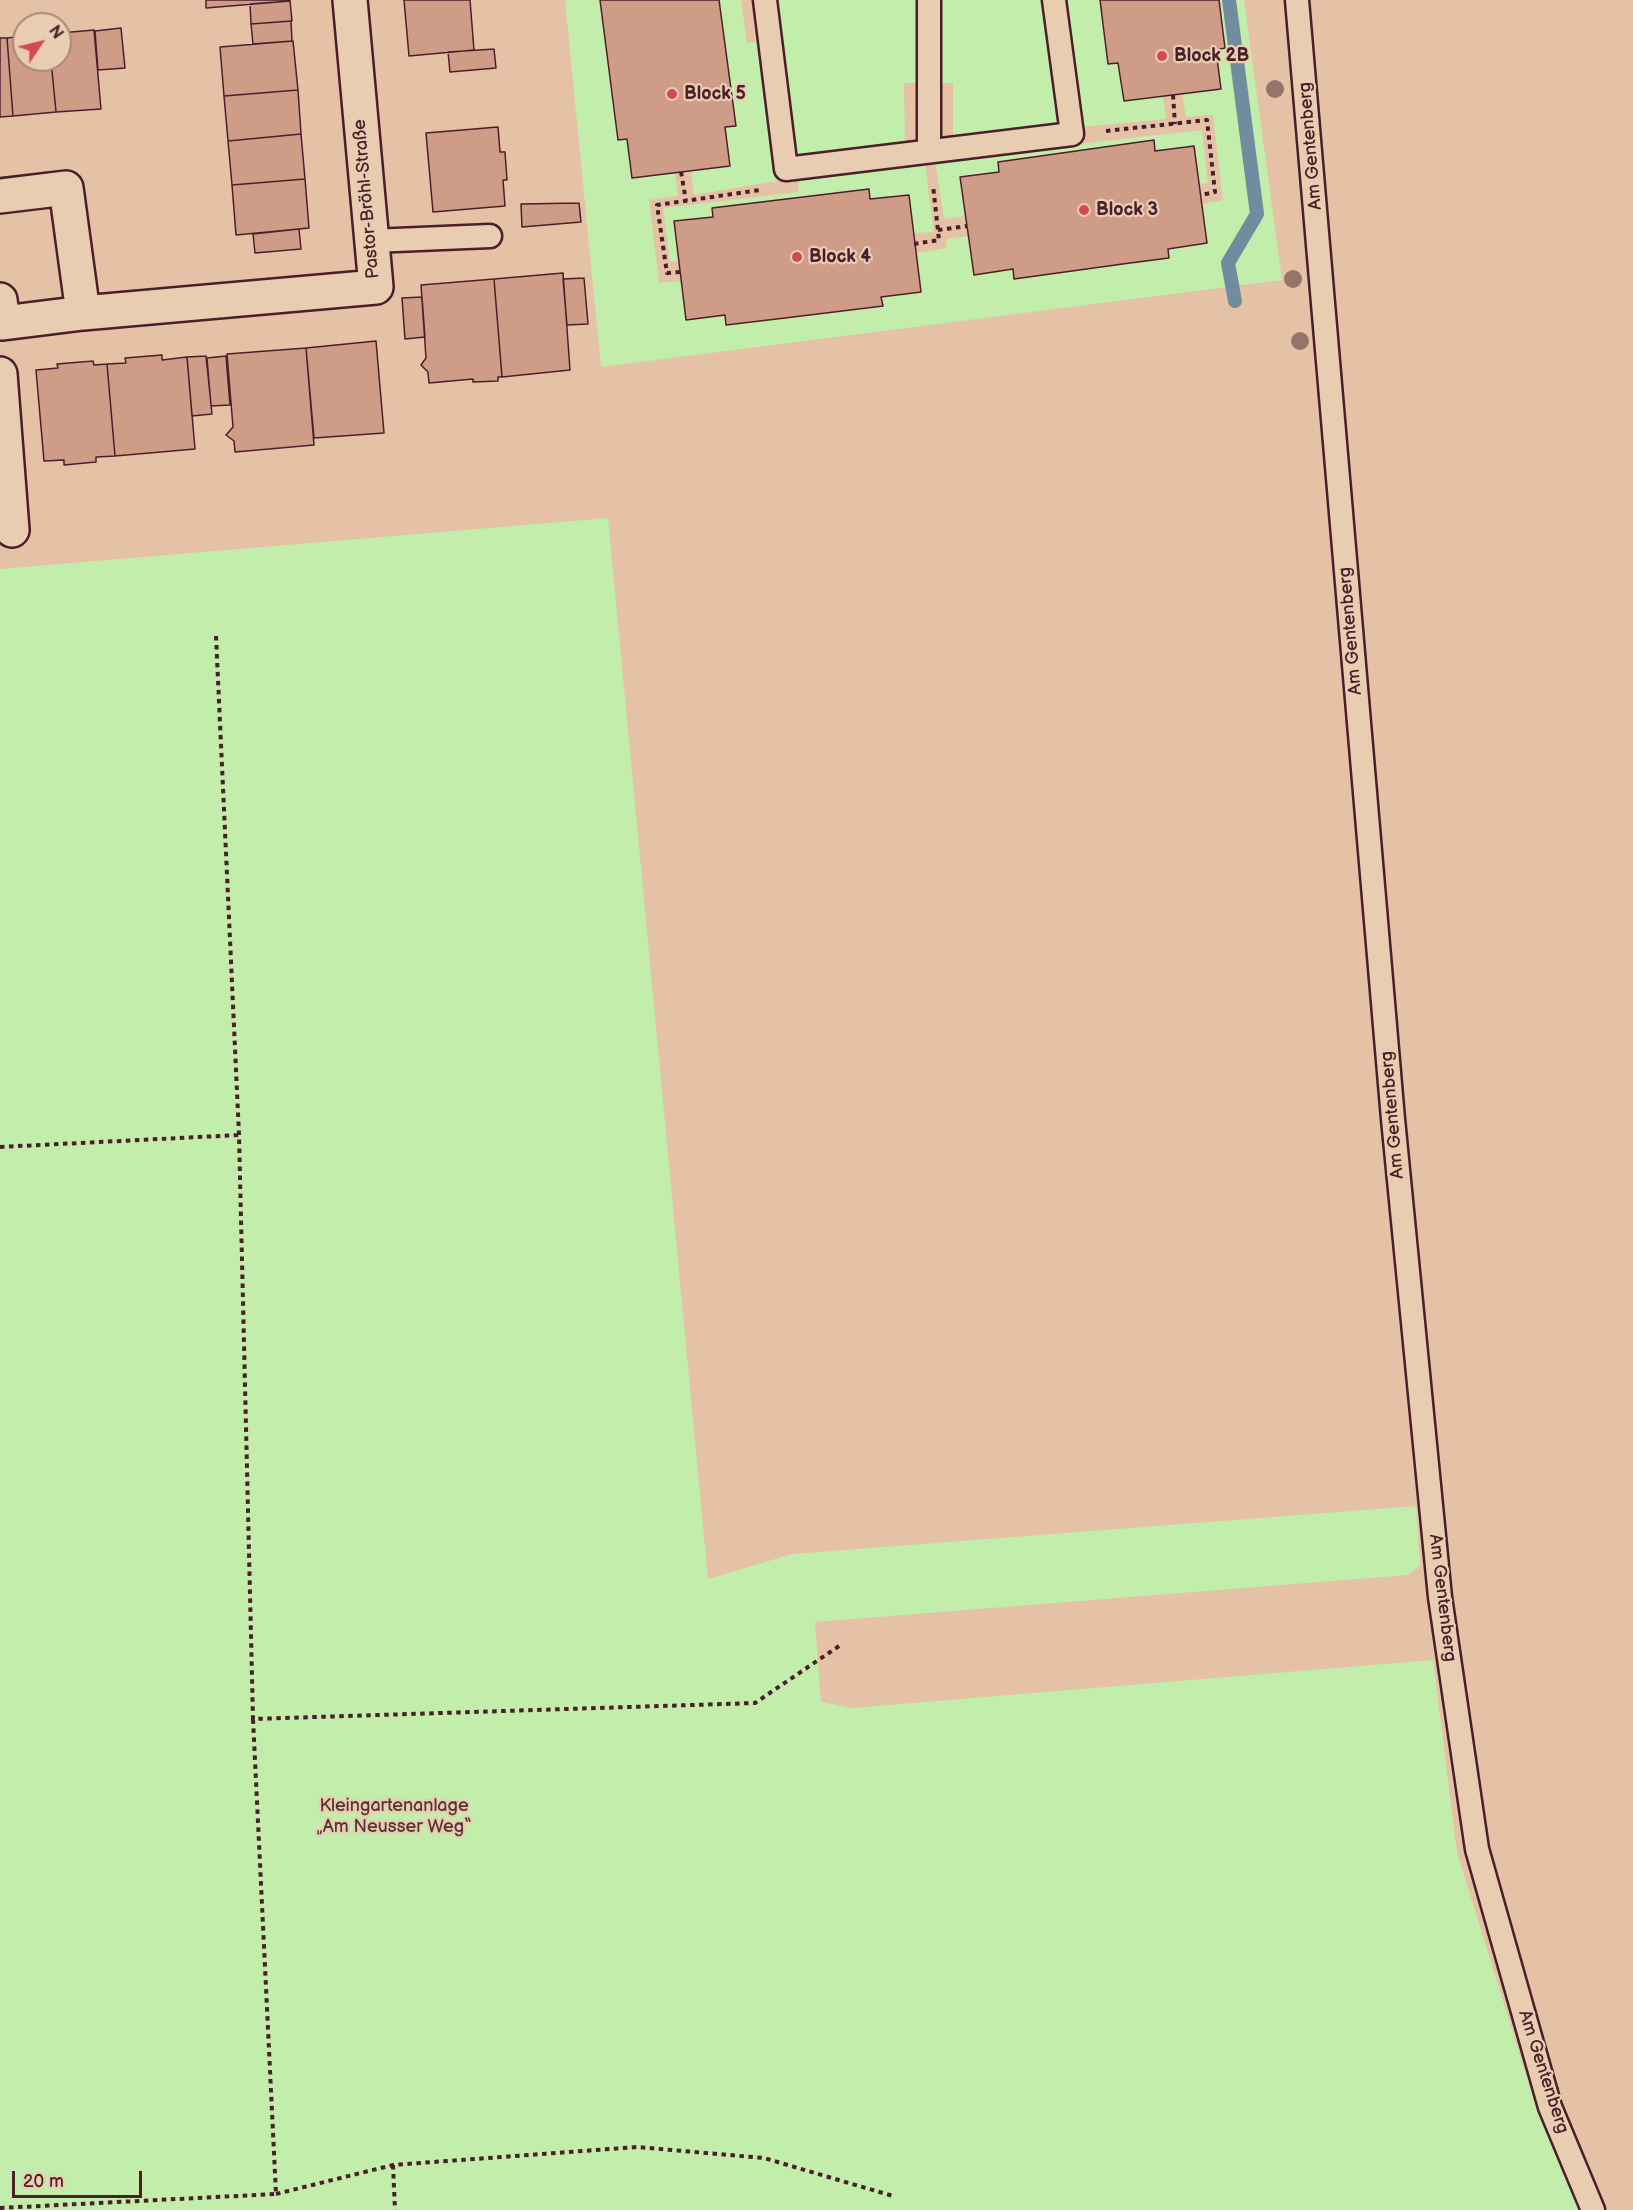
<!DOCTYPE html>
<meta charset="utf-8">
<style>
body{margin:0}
#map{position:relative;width:1633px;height:2210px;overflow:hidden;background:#e5c2a6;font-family:"Balsamiq Sans",sans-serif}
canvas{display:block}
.north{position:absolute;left:12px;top:12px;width:60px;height:60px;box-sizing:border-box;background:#e9cdb0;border:2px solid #a9877b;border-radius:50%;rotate:55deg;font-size:16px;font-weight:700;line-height:24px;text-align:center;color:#4a1f2b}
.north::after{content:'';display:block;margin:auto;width:21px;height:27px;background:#d1495b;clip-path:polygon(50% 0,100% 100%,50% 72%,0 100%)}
.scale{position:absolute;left:12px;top:2171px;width:130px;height:27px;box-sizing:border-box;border:3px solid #4a1f2b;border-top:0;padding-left:8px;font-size:18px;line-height:21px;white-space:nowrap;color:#4a1f2b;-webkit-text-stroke:4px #e9cdb0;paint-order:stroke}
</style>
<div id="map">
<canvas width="1633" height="2210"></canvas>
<div class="north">N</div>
<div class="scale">20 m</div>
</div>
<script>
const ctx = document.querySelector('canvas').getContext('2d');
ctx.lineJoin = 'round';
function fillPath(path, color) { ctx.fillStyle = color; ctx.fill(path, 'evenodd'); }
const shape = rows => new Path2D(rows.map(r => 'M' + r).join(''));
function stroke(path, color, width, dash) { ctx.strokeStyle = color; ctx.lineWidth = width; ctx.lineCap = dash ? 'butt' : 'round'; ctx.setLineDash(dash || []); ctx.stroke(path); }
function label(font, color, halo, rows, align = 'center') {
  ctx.font = font + ' "Balsamiq Sans",sans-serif'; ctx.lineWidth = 4.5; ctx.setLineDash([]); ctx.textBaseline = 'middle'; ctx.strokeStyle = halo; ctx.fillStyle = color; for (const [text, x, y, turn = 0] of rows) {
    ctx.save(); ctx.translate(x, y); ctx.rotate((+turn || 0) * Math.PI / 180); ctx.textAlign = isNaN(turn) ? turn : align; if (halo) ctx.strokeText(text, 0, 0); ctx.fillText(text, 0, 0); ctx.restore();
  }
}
fillPath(shape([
 [565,0,600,0,618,140,627,139,632,178,675,173,678,196,649,200,659,283,681,281,686,320,725,315,727,325,882,306,881,297,916,253,947,248,946,239,969,236,974,275,1013,269,1014,279,1169,258,1168,249,1207,243,1202,204,1223,200,1213,115,1186,117,1182,94,1216,50,1225,48,1219,0,1244,0,1282,280,601,367],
 [719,0,741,0,747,43,760,41,777,181,694,195,691,171,730,166,725,127,736,126],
 [777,0,920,0,919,83,904,83,905,143,797,157],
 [942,0,1042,0,1058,124,953,136,953,83,941,83],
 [1066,0,1100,0,1108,64,1118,63,1124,101,1163,96,1166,119,1081,127],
 [1202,130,1208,183,1200,184,1194,146,1155,151,1153,140,998,161,999,172,960,177,966,216,944,219,935,160],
 [925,164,934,232,913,233,908,195,870,199,868,189,712,207,713,217,679,261,670,262,663,208,798,192,799,180],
 [608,518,708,1579,792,1554,1416,1506,1420,1565,1408,1575,815,1622,821,1702,852,1708,1433,1660,1457,1852,1534,2101,1579,2210,0,2210,0,569]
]), '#c2edaa');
stroke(shape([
 [1229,0,1257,214,1228,263,1235,301]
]), '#708c9e', 14);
const building = shape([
 [206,0,290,0,290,1,206,8,206,0],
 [404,0,470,0,474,50,409,56,404,0],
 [600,0,719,0,736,126,725,127,730,166,632,178,627,139,618,140,600,0],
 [1100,0,1219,0,1225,48,1216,50,1221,89,1124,101,1118,63,1108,64,1100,0],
 [290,1,292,21,251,24,250,4,290,1],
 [291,21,292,41,253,44,251,24,291,21],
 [121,28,125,68,98,70,95,31,121,28],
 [94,30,101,109,56,112,51,60,60,60,60,33,94,30],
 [24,36,24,60,51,60,56,112,13,116,7,38,24,36],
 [0,38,7,38,13,116,0,117,0,38],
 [293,41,298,90,224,96,220,47,293,41],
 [494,49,496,68,450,72,448,52,494,49],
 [298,90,301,134,228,141,224,96,298,90],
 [498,127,500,152,505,152,507,180,503,180,505,206,433,212,426,133,498,127],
 [301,134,305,179,232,185,228,141,301,134],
 [1154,140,1155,151,1194,146,1207,243,1168,249,1169,258,1130,263,1014,279,1013,269,974,275,960,177,999,172,998,162,1154,140],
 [305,179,309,228,236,235,232,185,305,179],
 [869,189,870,199,909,195,921,292,881,297,883,306,785,318,726,325,725,315,686,320,674,221,713,217,712,208,869,189],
 [579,203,581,222,522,227,521,204,579,203],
 [299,229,301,249,255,253,253,234,299,229],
 [563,273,570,370,502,377,494,279,563,273],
 [584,278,588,324,567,325,563,279,584,278],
 [494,279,502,377,498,377,498,381,473,382,473,379,429,383,428,372,421,365,426,358,421,285,494,279],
 [422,297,425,337,405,339,402,298,422,297],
 [376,341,384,433,314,438,306,348,376,341],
 [306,348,314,445,235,452,234,441,226,435,233,427,227,354,306,348],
 [162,355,162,360,187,357,195,449,115,456,107,364,126,363,125,358,162,355],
 [206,356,212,414,192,416,187,357,206,356],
 [226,356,230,405,211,406,207,358,226,356],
 [93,361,94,365,107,364,115,456,96,457,96,462,64,465,64,460,44,461,36,370,58,368,57,364,93,361]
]);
fillPath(building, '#cf9c88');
stroke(building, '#4a1f2b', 1.5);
const lane = shape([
 [765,0,786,169,1072,134,1054,0],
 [1297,0,1393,1119,1440,1597,1477,1849,1550,2107,1593,2210],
 [929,151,929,0],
 [372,241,490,236]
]);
const street = shape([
 [0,196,66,188,83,313,376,287,350,0],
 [0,300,3,323,83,313],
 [0,374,12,530]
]);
stroke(lane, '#4a1f2b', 27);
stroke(street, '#4a1f2b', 38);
stroke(shape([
 [1173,95,1175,124],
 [1106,131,1207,120,1215,192,1201,195],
 [681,172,686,201],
 [938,230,967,226],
 [914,244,939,240,933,185],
 [680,272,667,273,657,205,760,190],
 [216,636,239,1135,253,1719,755,1703,842,1644],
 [0,1147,239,1135],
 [393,2165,395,2210],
 [276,2194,393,2165,637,2147,764,2158,893,2196],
 [0,2208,276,2194,253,1719]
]), '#4a1f2b', 4, [4.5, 4.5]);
stroke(lane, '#e9cdb0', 22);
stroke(street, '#e9cdb0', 33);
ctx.fillStyle = '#96746a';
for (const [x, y] of [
 [1275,89],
 [1293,279],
 [1300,341]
]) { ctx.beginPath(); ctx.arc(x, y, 9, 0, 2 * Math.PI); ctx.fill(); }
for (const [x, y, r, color] of [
 [1162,56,6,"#d1495b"],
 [672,94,6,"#d1495b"],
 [1084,210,6,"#d1495b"],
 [797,257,6,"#d1495b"]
]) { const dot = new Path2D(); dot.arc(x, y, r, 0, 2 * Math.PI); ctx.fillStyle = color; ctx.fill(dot); stroke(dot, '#e9cdb0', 2); }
label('bold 18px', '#4a1f2b', '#e9cdb0', [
 ["Block 2B",1174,56],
 ["Block 5",684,94],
 ["Block 3",1096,210],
 ["Block 4",809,257]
], 'left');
label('18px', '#4a1f2b', '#e9cdb0', [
 ["Am Gentenberg",1311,146,-95],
 ["Pastor-Bröhl-Straße",367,199,-95],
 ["Am Gentenberg",1351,631,-95],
 ["Am Gentenberg",1393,1115,-95],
 ["Am Gentenberg",1442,1598,83],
 ["Am Gentenberg",1543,2072,72]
]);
label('18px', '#563438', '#e9cdb0', [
 ["Kleingartenanlage",394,1806],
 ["„Am Neusser Weg“",394,1827]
]);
</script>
